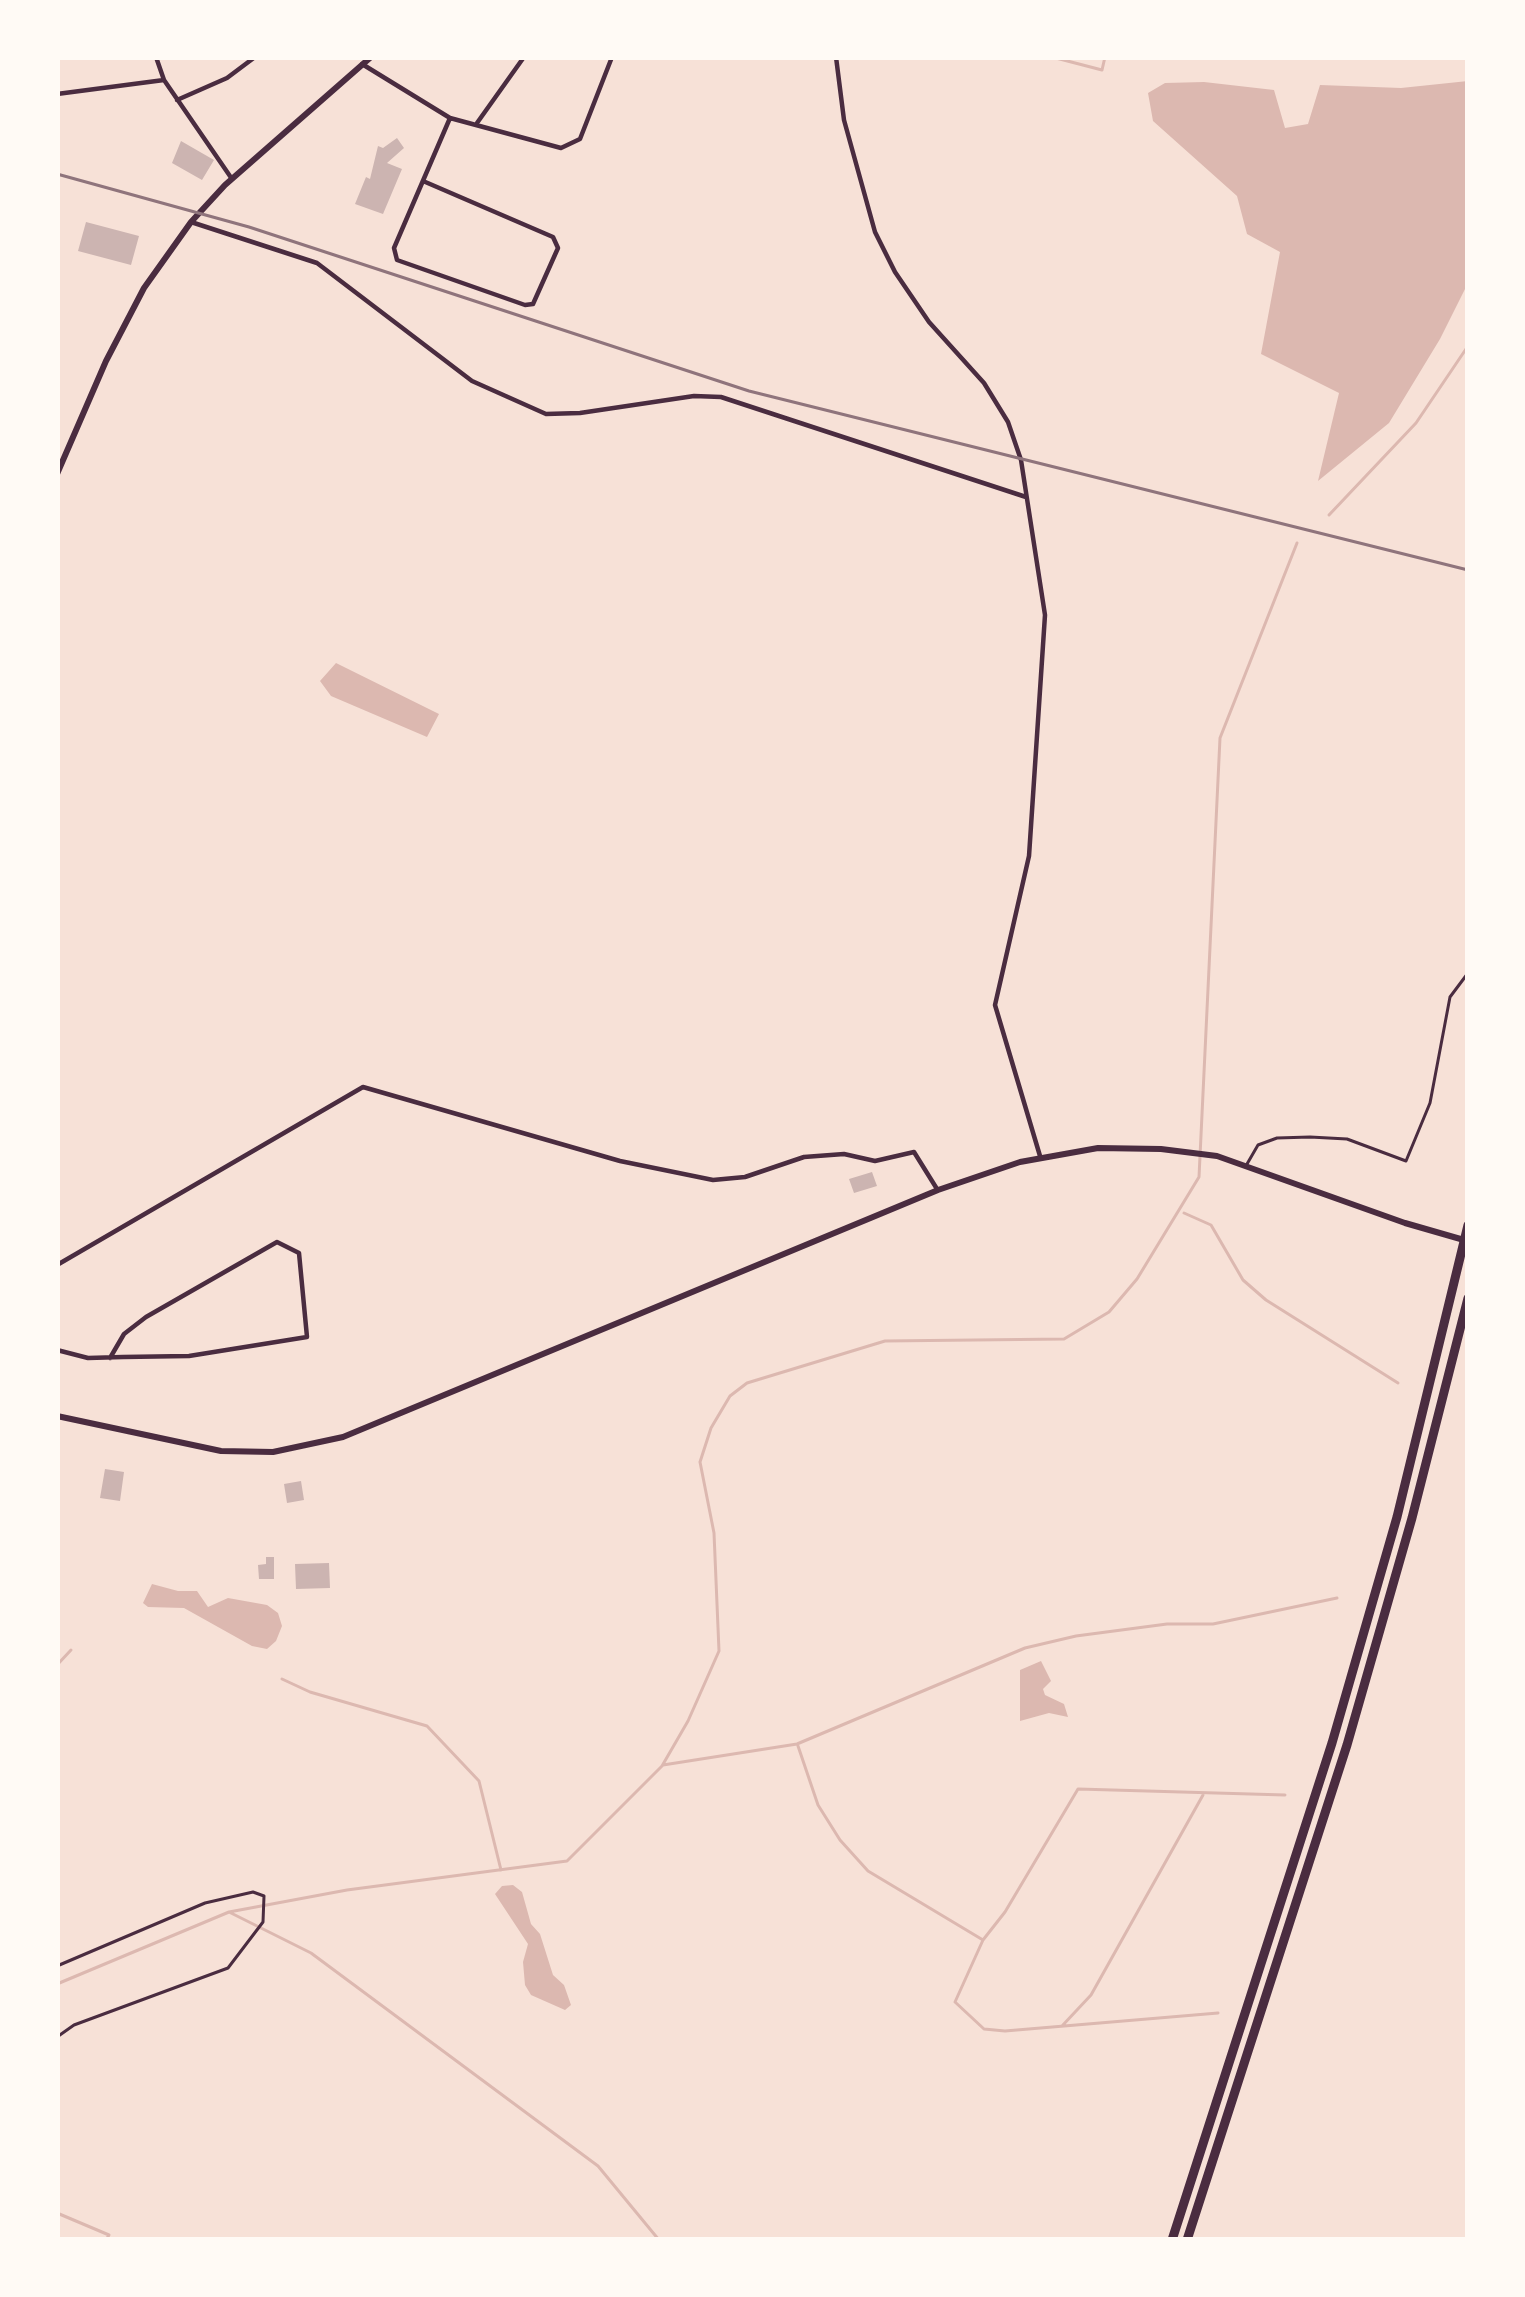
<!DOCTYPE html>
<style>
body{margin:0}
#map{position:relative;width:1525px;height:2297px;overflow:hidden;background:#f7e1d7;font-family:Figtree,sans-serif}
canvas{display:block}
.frame{position:absolute;inset:0;border:60px solid #fffaf5;pointer-events:none}
</style>
<div id="map">
<canvas width="1525" height="2297"></canvas>
<div class="frame"></div>
</div>
<script>
const ctx = document.querySelector('canvas').getContext('2d');
ctx.lineJoin = 'round';
function fillPath(path, color) { ctx.fillStyle = color; ctx.fill(path, 'evenodd'); }
const shape = rows => new Path2D(rows.map(r => 'M' + r).join(''));
function stroke(path, color, width, dash) { ctx.strokeStyle = color; ctx.lineWidth = width; ctx.lineCap = dash ? 'butt' : 'round'; ctx.setLineDash(dash || []); ctx.stroke(path); }
fillPath(shape([
 [1468,81,1468,283,1440,339,1389,423,1318,481,1339,393,1261,354,1280,252,1247,234,1237,196,1153,121,1148,93,1165,83,1204,82,1274,90,1285,128,1308,124,1320,85,1401,88],
 [336,663,439,714,427,737,331,696,320,681],
 [152,1584,178,1591,197,1591,208,1607,228,1598,267,1605,278,1613,282,1626,276,1641,267,1649,252,1646,184,1608,148,1607,143,1603],
 [1041,1661,1051,1681,1043,1689,1045,1695,1064,1704,1068,1717,1049,1713,1020,1721,1020,1670],
 [513,1885,522,1892,531,1924,540,1934,553,1975,564,1985,571,2005,565,2010,531,1995,525,1985,523,1962,528,1944,495,1894,502,1886]
]), '#dcb8b0');
stroke(shape([
 [1052,57,1102,70,1105,57],
 [1329,515,1416,423,1468,346],
 [1184,1213,1211,1225,1243,1280,1266,1300,1398,1383],
 [57,1665,71,1650],
 [282,1679,310,1692,427,1726,479,1781,501,1870],
 [798,1746,818,1805,840,1840,868,1871,983,1940,955,2002,984,2029,1005,2031,1218,2013],
 [663,1765,797,1744,1025,1648,1076,1636,1167,1624,1213,1624,1337,1598],
 [229,1912,347,1890,567,1861,662,1766,688,1721,719,1651,714,1533,700,1462,711,1428,730,1396,747,1383,885,1341,1064,1339,1109,1312,1137,1279,1199,1177,1220,738,1297,543],
 [983,1940,1005,1912,1078,1789,1285,1795],
 [57,1984,229,1912,311,1953,598,2166,659,2240],
 [1062,2026,1091,1995,1203,1795],
 [57,2213,109,2235,106,2240]
]), '#dcb8b0', 3);
fillPath(shape([
 [397,138,404,148,387,163,402,169,383,214,355,204,366,177,370,179,378,146,383,148],
 [181,141,214,160,202,180,172,163],
 [86,222,139,236,131,265,78,251],
 [872,1172,877,1186,854,1193,849,1179],
 [105,1469,124,1472,120,1501,100,1498],
 [301,1481,304,1500,287,1503,284,1484],
 [266,1557,274,1557,274,1579,259,1579,258,1565,266,1564],
 [329,1563,330,1588,296,1589,295,1564]
]), '#ccb4b1');
stroke(shape([
 [57,1966,205,1903,253,1892,264,1896,263,1922,228,1968,74,2025,57,2037]
]), '#4a2c40', 3);
stroke(shape([
 [1247,1164,1258,1145,1277,1138,1310,1137,1347,1139,1406,1161,1430,1103,1450,997,1468,973]
]), '#4a2c40', 3);
stroke(shape([
 [156,57,164,80,232,179],
 [836,57,844,120,875,232,895,272,929,322,984,383,1008,422,1021,460,1045,615,1029,856,995,1005,1040,1156],
 [362,64,450,118,561,148,580,139,612,57],
 [57,94,164,80],
 [177,100,227,78,255,57],
 [477,123,524,57],
 [423,181,553,237,558,248,533,304,525,305,397,260,394,248,450,118],
 [191,222,317,263,472,381,546,414,580,413,694,396,721,397,1026,497],
 [57,1265,363,1087,620,1161,713,1180,745,1177,804,1157,844,1154,875,1161,914,1152,937,1189],
 [57,1350,88,1358,123,1357,189,1356,307,1337,299,1253,277,1242,146,1317,124,1334,110,1358]
]), '#4a2c40', 4.5);
stroke(shape([
 [57,474,106,361,144,288,191,222,225,185,371,57],
 [57,1416,221,1451,273,1452,343,1437,938,1190,1020,1162,1098,1148,1161,1149,1217,1156,1405,1223,1464,1240]
]), '#4a2c40', 6);
stroke(shape([
 [1172,2240,1332,1743,1397,1517,1468,1225],
 [1187,2240,1347,1745,1412,1518,1468,1298]
]), '#4a2c40', 9);
stroke(shape([
 [57,174,249,227,749,391,1468,570]
]), '#8f747c', 3);
</script>
